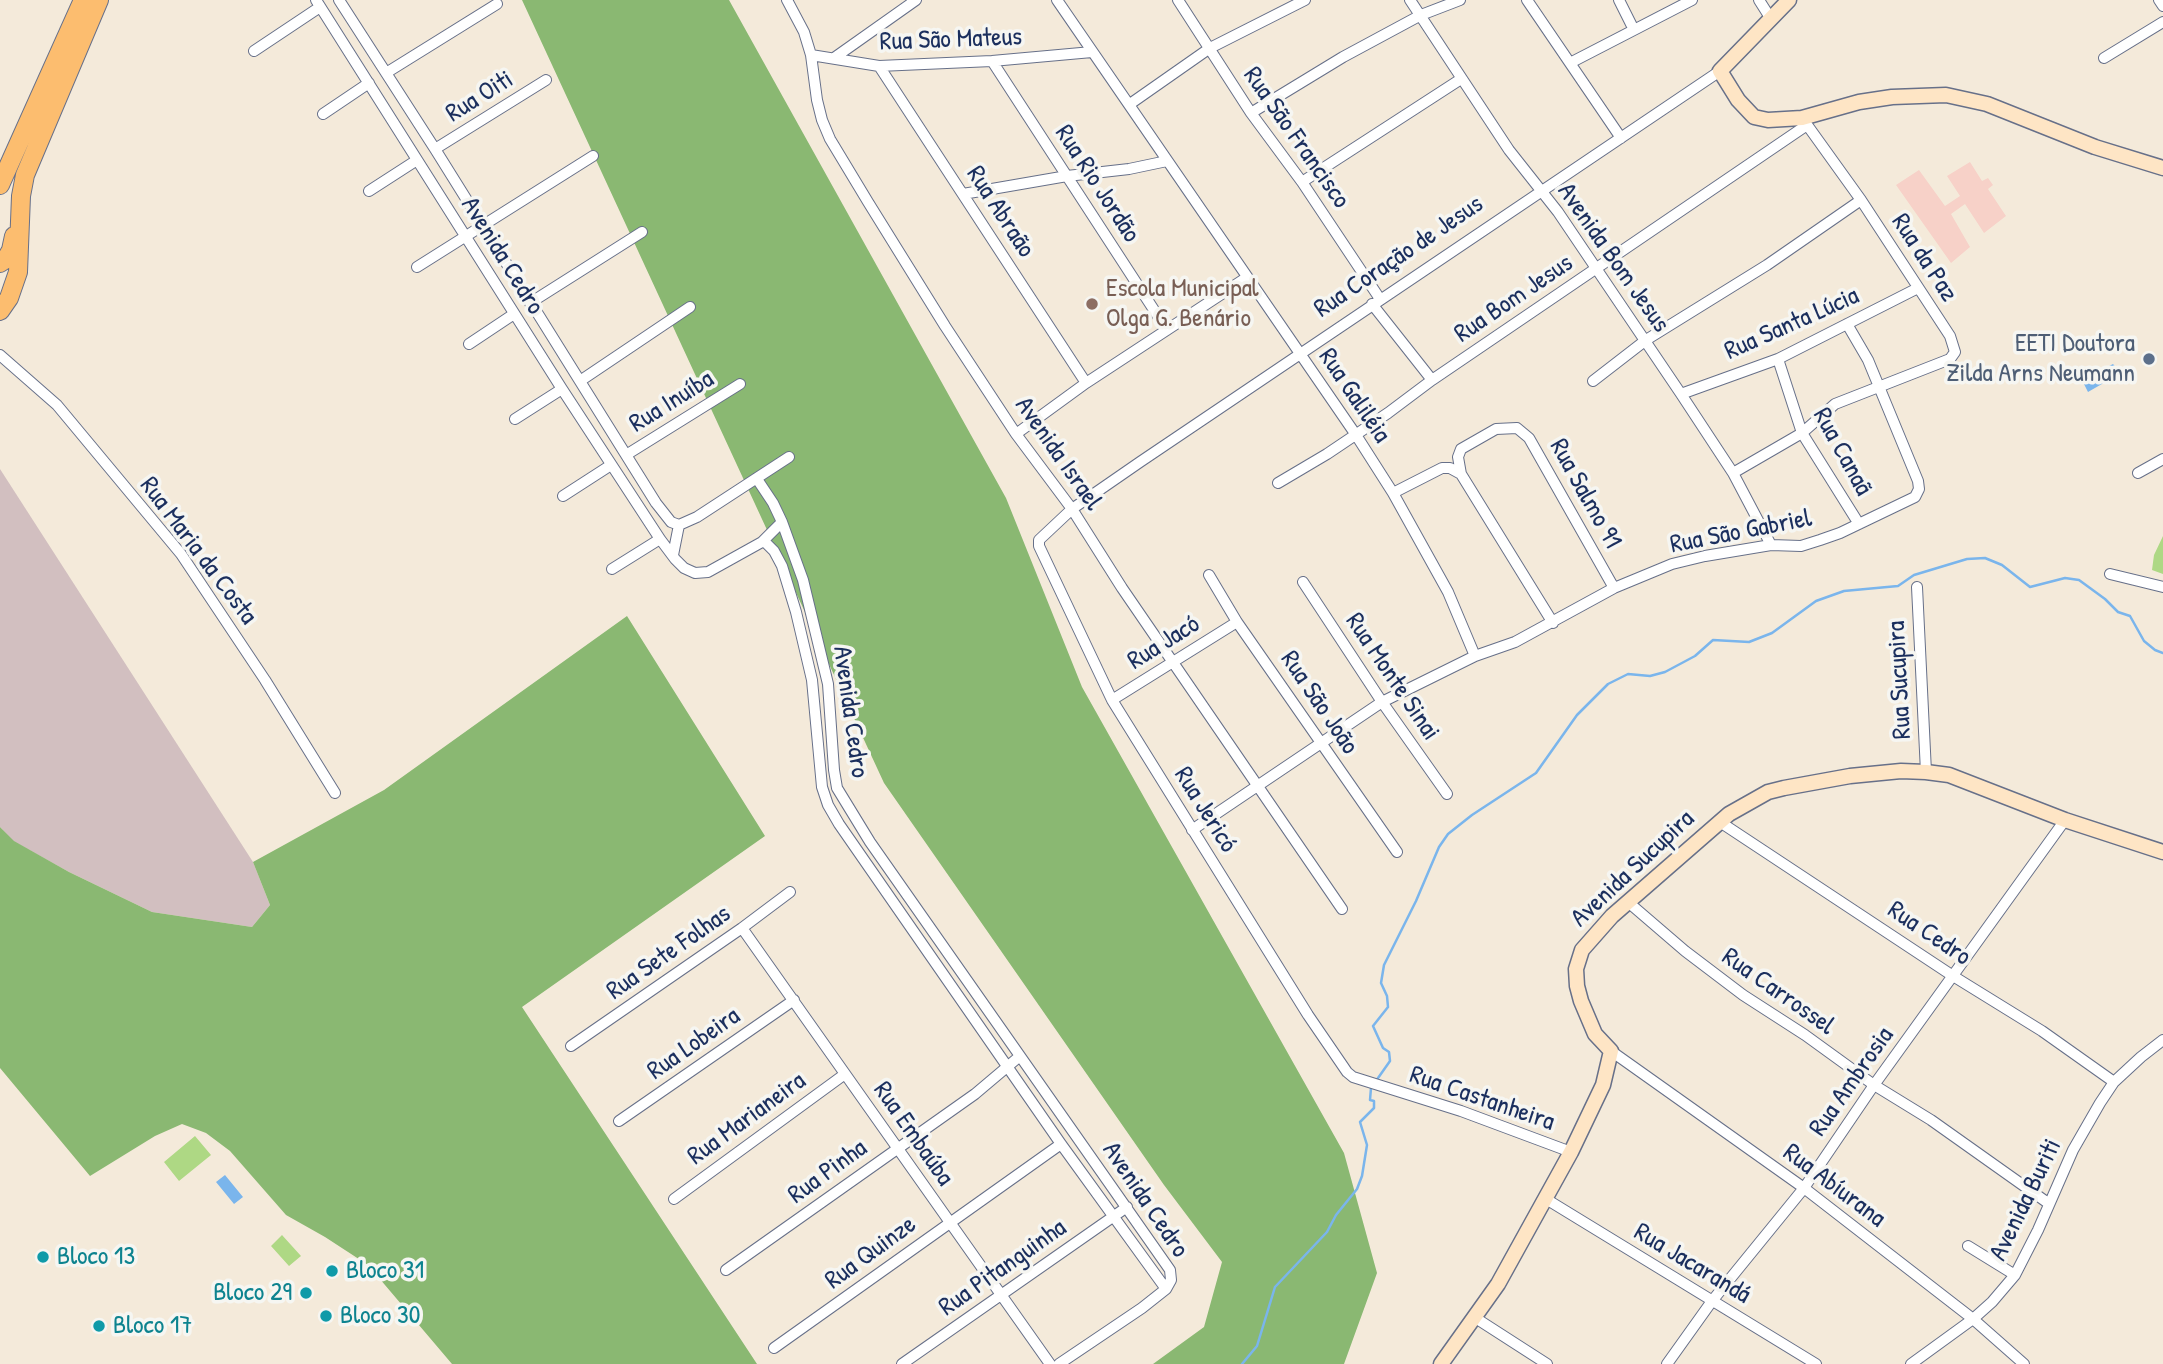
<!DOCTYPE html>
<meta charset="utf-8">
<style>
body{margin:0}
canvas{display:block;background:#f4eada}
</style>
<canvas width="2163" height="1364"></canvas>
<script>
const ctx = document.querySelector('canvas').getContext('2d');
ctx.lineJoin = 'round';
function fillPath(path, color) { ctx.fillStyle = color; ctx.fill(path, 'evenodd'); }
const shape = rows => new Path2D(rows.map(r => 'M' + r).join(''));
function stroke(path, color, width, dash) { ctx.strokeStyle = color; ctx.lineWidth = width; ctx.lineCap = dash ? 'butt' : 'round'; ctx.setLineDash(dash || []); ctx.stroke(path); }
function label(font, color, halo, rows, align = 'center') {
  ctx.font = font + ' "Patrick Hand",sans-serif'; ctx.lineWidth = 7; ctx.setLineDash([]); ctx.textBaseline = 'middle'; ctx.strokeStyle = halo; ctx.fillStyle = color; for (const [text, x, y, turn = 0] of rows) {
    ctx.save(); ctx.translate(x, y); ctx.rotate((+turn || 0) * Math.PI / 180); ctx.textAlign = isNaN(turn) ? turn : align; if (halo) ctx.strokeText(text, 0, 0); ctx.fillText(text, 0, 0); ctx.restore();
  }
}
fillPath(shape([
 [1970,162,1982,181,1988,178,1993,185,1988,189,2006,216,1984,233,1965,204,1951,214,1970,247,1951,263,1896,185,1919,170,1945,206,1960,196,1947,176]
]), '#f7d1c8');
fillPath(shape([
 [0,469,253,862,270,905,252,927,152,912,69,872,13,841,0,827]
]), '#d2bfc0');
fillPath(shape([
 [2163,536,2163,574,2152,570,2154,555],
 [195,1136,211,1155,179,1181,164,1162],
 [282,1235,301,1256,289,1266,271,1246]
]), '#aed884');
fillPath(shape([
 [522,0,729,0,1006,498,1082,687,1344,1153,1377,1273,1344,1364,1153,1364,1204,1327,1222,1262,1164,1185,884,783],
 [627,616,765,836,522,1007,757,1364,452,1364,368,1265,325,1237,286,1215,230,1151,206,1133,182,1124,155,1136,90,1176,0,1068,0,827,14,841,69,872,152,912,252,927,270,905,253,862,384,790]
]), '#8ab872');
fillPath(shape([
 [2113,364,2121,373,2088,392,2082,380],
 [225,1175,243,1197,234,1204,216,1182]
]), '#7ab5ec');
stroke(shape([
 [1242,1364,1257,1346,1275,1287,1327,1232,1336,1215,1357,1189,1362,1176,1367,1145,1360,1122,1374,1108,1374,1101,1370,1100,1371,1088,1390,1061,1389,1052,1383,1048,1373,1026,1388,1007,1387,996,1381,983,1384,965,1416,901,1439,847,1448,834,1472,815,1536,773,1577,715,1608,684,1628,674,1650,676,1665,672,1695,656,1713,640,1749,642,1772,633,1816,601,1844,591,1898,586,1914,575,1967,559,1985,558,2002,565,2030,587,2065,578,2079,580,2105,599,2118,612,2130,616,2144,641,2155,650,2163,653]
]), '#7ab5ec', 2.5);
const street = shape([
 [316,0,562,389,660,539,675,559,684,568,695,573,708,572,762,542,782,522],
 [339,0,435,149,656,503,671,522,679,525,697,517,789,457],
 [787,0,804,32,811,55,817,100,822,120,830,139,868,202,945,326,1016,434,1072,509,1122,588,1342,909],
 [1057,0,1356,435,1393,493,1448,592,1475,656],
 [1178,0,1251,113,1302,182,1380,299],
 [1410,0,1509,150,1558,212,1681,394,1733,473,1771,545],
 [1527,0,1621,138],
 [1619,0,1634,30],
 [1759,0,1771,19],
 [2159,0,2163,6],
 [254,51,320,7],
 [811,55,879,66,992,61,1092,52],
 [834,58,916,0],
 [2104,58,2163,22],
 [992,61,1167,330],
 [1570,63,1692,0],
 [879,66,1086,383],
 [386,73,497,4],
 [1130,104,1210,48,1305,0],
 [1251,113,1343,57,1421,15,1460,0],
 [323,114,369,83],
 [435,149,546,80],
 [1302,182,1461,79],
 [369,191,417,160],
 [963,194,1067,176,1129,169,1167,161],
 [417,267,593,156],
 [530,303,642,232],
 [1372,304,1432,380],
 [469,344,514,314],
 [0,355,57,405,181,554,265,680,335,793],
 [1778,359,1802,433,1859,524],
 [580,381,690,307],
 [1593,381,1646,340,1767,265,1861,200],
 [1681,394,1778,359,1918,288],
 [515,419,562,389],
 [1016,434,1086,383,1246,278],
 [626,455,740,384],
 [1733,473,1802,433,1835,404,1950,359,1955,352,1950,336,1861,200,1805,122],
 [2138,473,2163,459],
 [1461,474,1458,457,1461,449,1496,429,1517,428,1529,438,1614,588],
 [757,479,773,503,782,522,803,580,828,684,834,770,837,788,870,842,1170,1270,1171,1280,1166,1289,1142,1308,1059,1364],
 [1278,483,1327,454,1388,413,1432,380,1807,125],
 [1393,493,1442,468,1450,468,1461,474,1553,623],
 [563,496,611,465],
 [762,542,766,543,774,551,782,566,796,612,812,680,822,787,828,805,839,824,1061,1144,1166,1289],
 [673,555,679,525],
 [612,569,660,539],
 [2110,574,2163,587],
 [1209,575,1237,622,1397,852],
 [1303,582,1382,702,1447,794],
 [1917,587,1926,772],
 [1112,700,1237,622],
 [1720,822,1953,976,2042,1031,2114,1082],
 [1192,830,1382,702,1475,656,1515,642,1614,588,1672,564,1705,556,1771,545,1801,546,1820,540,1840,533,1915,497,1919,489,1918,481,1868,360,1847,324],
 [1628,902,1685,951,1743,995,1805,1035,1874,1085,1931,1120,2048,1203],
 [742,928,1050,1364],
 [571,1046,742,928,790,892],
 [1611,1051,1804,1188,1973,1319,2024,1364],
 [619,1121,794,1000],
 [1571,1152,1461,1111,1353,1077,1347,1072,1308,1015,1112,700,1039,546,1039,540,1072,509,1140,462,1720,71],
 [674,1199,845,1074],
 [1546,1199,1816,1364],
 [1968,1246,2015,1275],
 [726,1270,975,1094,1020,1056],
 [1474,1317,1547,1364],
 [774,1348,1061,1144],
 [902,1364,1127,1207],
 [1667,1364,1712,1301,1804,1188,1874,1085,2065,820],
 [1911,1364,1973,1319,1992,1302,2015,1275,2038,1230,2073,1150,2100,1103,2114,1082,2141,1057,2163,1040]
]);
const secondary = shape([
 [1789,0,1720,71,1738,100,1754,117,1768,120,1802,118,1859,102,1892,97,1946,95,1987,104,2095,147,2163,168],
 [1441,1364,1498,1284,1571,1152,1603,1085,1611,1051,1595,1034,1581,1001,1577,986,1576,969,1582,950,1612,916,1729,814,1768,792,1784,788,1850,776,1901,771,1926,772,1949,775,2065,820,2163,852]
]);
const highway = shape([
 [0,185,83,0],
 [0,263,6,259,11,250,14,236],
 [0,311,9,298,18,272,21,196,25,175,99,0]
]);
stroke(street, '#677089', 12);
stroke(secondary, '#677089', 17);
stroke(highway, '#677089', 20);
stroke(street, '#fff', 10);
stroke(secondary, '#fee5c5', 14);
stroke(highway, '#fcbd6f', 18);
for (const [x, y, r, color] of [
 [1092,304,7,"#8d6e63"],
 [2149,359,7,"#5c6f8a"],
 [43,1257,7,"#0f9aa8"],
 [332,1271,7,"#0f9aa8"],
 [306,1293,7,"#0f9aa8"],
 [326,1316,7,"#0f9aa8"],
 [99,1326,7,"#0f9aa8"]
]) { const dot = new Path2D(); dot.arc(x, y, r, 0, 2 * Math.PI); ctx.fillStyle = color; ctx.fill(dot); stroke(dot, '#f6f6f2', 2.5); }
label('26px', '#1b2f5e', '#f6f6f2', [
 ["Rua São Mateus",951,40,-2],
 ["Rua Oiti",480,97,-32],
 ["Rua São Francisco",1296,138,55],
 ["Rua Rio Jordão",1097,184,57],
 ["Rua Abraão",1000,212,57],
 ["Avenida Cedro",502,256,58],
 ["Rua Coração de Jesus",1399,257,-34],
 ["Avenida Bom Jesus",1613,258,55],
 ["Rua da Paz",1924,258,57],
 ["Rua Bom Jesus",1514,299,-34],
 ["Rua Santa Lúcia",1792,324,-24],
 ["Rua Galiléia",1354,396,56],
 ["Rua Inuíba",672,402,-32],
 ["Rua Canaã",1842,452,61],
 ["Avenida Israel",1058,454,55],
 ["Rua Salmo 91",1585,494,61],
 ["Rua São Gabriel",1741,532,-11],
 ["Rua Maria da Costa",198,551,53],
 ["Rua Jacó",1164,643,-32],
 ["Rua Monte Sinai",1392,677,56],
 ["Rua Sucupira",1900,680,-93],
 ["Rua São João",1319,703,56],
 ["Avenida Cedro",850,712,82],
 ["Rua Jericó",1205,810,58],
 ["Avenida Sucupira",1633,869,-43],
 ["Rua Cedro",1929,934,34],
 ["Rua Sete Folhas",669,953,-35],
 ["Rua Carrossel",1778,992,35],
 ["Rua Lobeira",694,1044,-35],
 ["Rua Ambrosia",1852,1082,-55],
 ["Rua Castanheira",1482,1099,19],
 ["Rua Marianeira",747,1119,-36],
 ["Rua Embaúba",913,1134,55],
 ["Rua Pinha",828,1172,-36],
 ["Rua Abíurana",1834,1186,37],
 ["Avenida Cedro",1145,1200,56],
 ["Avenida Buriti",2026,1200,-64],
 ["Rua Quinze",871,1253,-36],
 ["Rua Jacarandá",1692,1264,31],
 ["Rua Pitanguinha",1003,1268,-35]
]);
label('26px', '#785e54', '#f6f6f2', [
 ["Escola Municipal",1106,289],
 ["Olga G. Benário",1106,319]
], 'left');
label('26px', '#4e5e75', '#f6f6f2', [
 ["EETI Doutora",2135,344],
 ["Zilda Arns Neumann",2135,374]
], 'right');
label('26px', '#0d838f', '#f6f6f2', [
 ["Bloco 13",57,1257],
 ["Bloco 31",346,1271],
 ["Bloco 29",292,1293,"right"],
 ["Bloco 30",340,1316],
 ["Bloco 17",113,1326]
], 'left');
</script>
